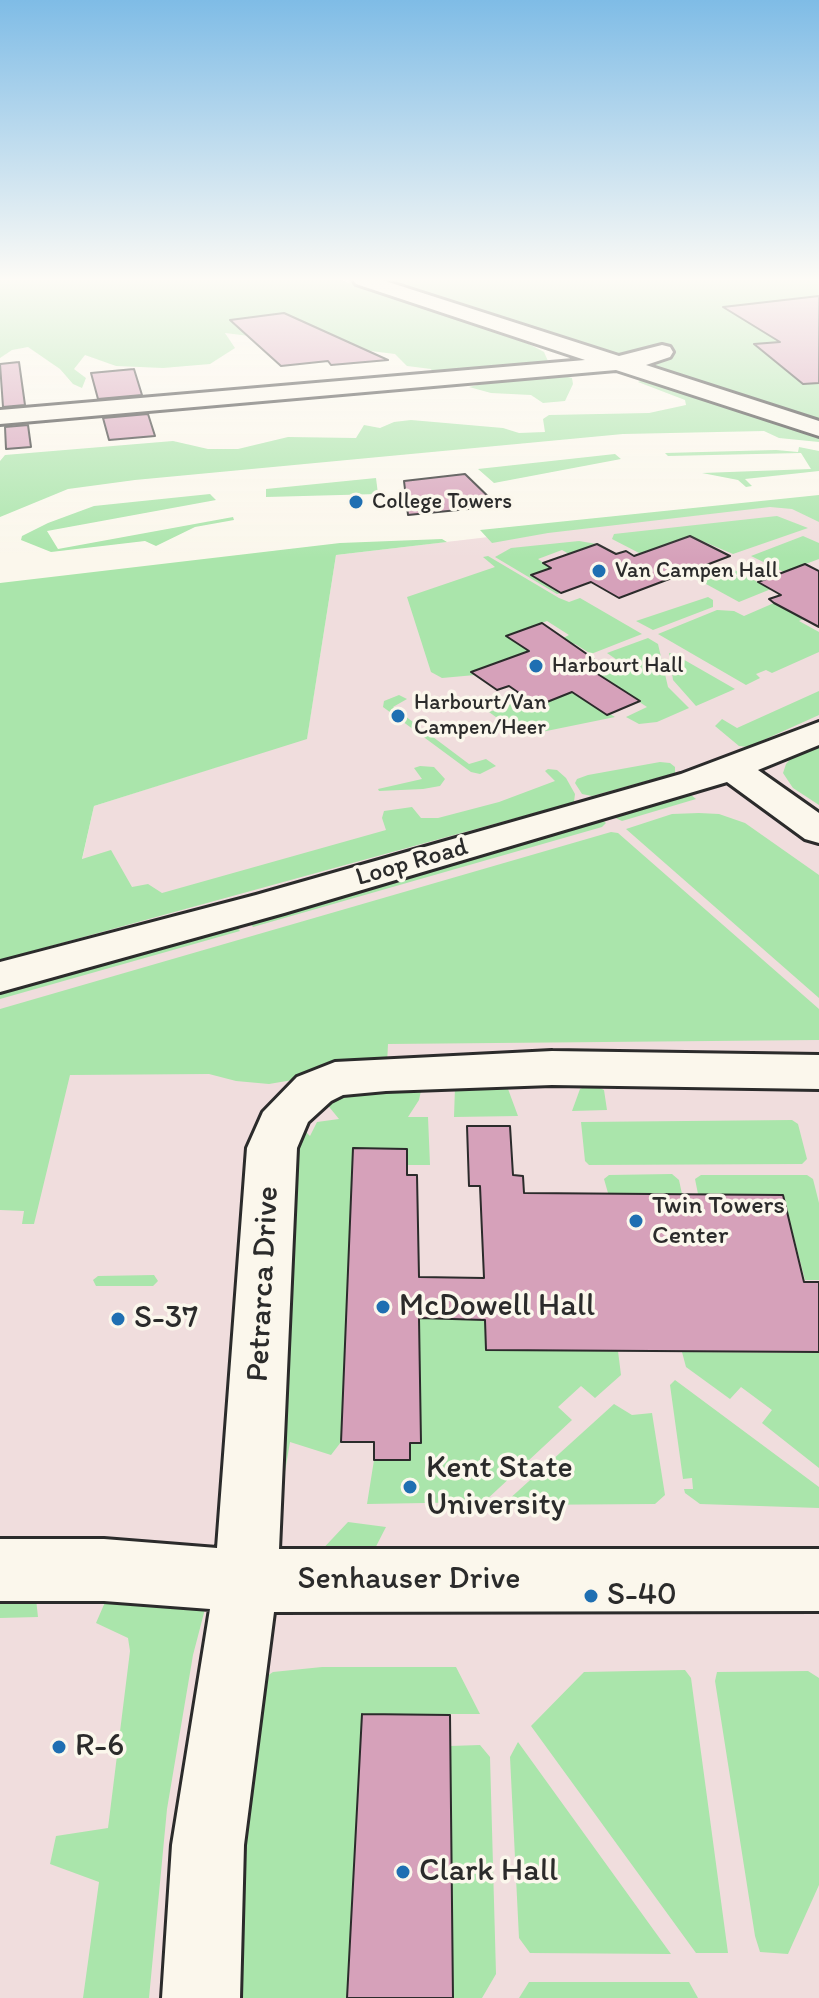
<!DOCTYPE html>
<style>
body{margin:0}
canvas{display:block;background:#fbf7ec}
</style>
<canvas width="819" height="1998"></canvas>
<script>
const ctx = document.querySelector('canvas').getContext('2d');
ctx.lineJoin = 'round';
function fillPath(path, color) { ctx.fillStyle = color; ctx.fill(path, 'evenodd'); }
const shape = rows => new Path2D(rows.map(r => 'M' + r).join(''));
function stroke(path, color, width, dash) { ctx.strokeStyle = color; ctx.lineWidth = width; ctx.lineCap = dash ? 'butt' : 'round'; ctx.setLineDash(dash || []); ctx.stroke(path); }
function label(font, color, halo, rows, align = 'center') {
  ctx.font = font + ' Itim,sans-serif'; ctx.lineWidth = 7; ctx.setLineDash([]); ctx.textBaseline = 'middle'; ctx.strokeStyle = halo; ctx.fillStyle = color; for (const [text, x, y, turn = 0] of rows) {
    ctx.save(); ctx.translate(x, y); ctx.rotate((+turn || 0) * Math.PI / 180); ctx.textAlign = isNaN(turn) ? turn : align; if (halo) ctx.strokeText(text, 0, 0); ctx.fillText(text, 0, 0); ctx.restore();
  }
}
fillPath(shape([
 [819,498,819,1998,0,1998,0,977,75,956,44,929,82,860,94,806,307,738,336,555]
]), '#f0dddd');
fillPath(shape([
 [0,280,341,280,529,344,544,352,548,361,539,365,433,373,431,369,407,366,395,354,225,333,235,348,210,364,163,368,116,366,85,355,74,369,86,378,82,388,73,384,60,369,28,347,12,350,0,358],
 [370,280,819,280,819,423,357,281],
 [559,375,572,378,573,384,565,401,543,403,531,395,491,393,469,387,499,380],
 [645,379,819,433,819,442,779,438,764,431,623,434,135,480,68,489,0,517,0,461,5,455,173,441,208,449,238,449,288,437,356,438,364,425,380,428,394,422,411,420,503,428,519,433,545,432,543,419,549,415,649,413,686,405,685,400,638,382],
 [799,447,819,451,819,471,745,479,752,486,746,487,738,480,702,473,811,469,801,453,668,456,665,453,776,450,798,452],
 [615,454,621,459,494,483,478,469],
 [376,478,378,494,266,497,266,489],
 [210,494,216,500,47,531,58,549,233,517,234,520,195,527,156,546,145,541,51,552,21,540,22,536,48,523,94,506],
 [819,495,819,522,792,509,770,507,548,533,492,543,480,530],
 [777,516,808,528,733,554,690,536,641,554,612,539,614,534],
 [803,536,819,543,819,559,784,572,751,556],
 [442,539,447,542,336,555,307,739,94,806,82,859,111,850,132,887,148,884,162,893,386,830,382,818,384,811,412,807,421,818,438,818,499,802,555,781,545,771,548,769,557,770,566,778,575,794,574,802,0,960,0,583,340,543],
 [579,541,597,544,569,554,562,550,538,559,551,568,531,575,561,593,557,594,495,557,511,548],
 [488,556,559,598,569,602,580,598,642,634,591,654,575,644,569,646,559,640,569,635,547,621,507,636,529,651,472,672,475,675,442,678,431,672,407,597,495,567,483,557],
 [725,565,771,589,739,602,695,578],
 [708,597,713,600,713,607,653,630,636,621],
 [774,603,792,613,799,610,810,616,799,621,819,632,819,652,772,673,766,670,756,674,760,678,746,685,658,634,717,610,734,611,744,616],
 [648,638,658,644,668,687,689,708,657,722,639,724,626,717,647,707,594,672,623,664,607,653],
 [669,653,674,654,735,689,696,706,673,680],
 [571,691,615,717,522,736,489,712,519,701,529,708],
 [819,691,819,715,748,747,739,746,715,726,722,719,737,728],
 [399,695,407,699,393,707,469,764,486,759,496,766,480,774,471,772,383,707,384,701],
 [819,743,819,805,793,788,783,773,786,764,795,754],
 [660,762,670,763,675,767,675,773,592,796,582,794,575,783,577,779,588,775],
 [420,766,434,767,445,779,440,786,423,789,379,791,378,789,422,779,414,768],
 [691,795,696,799,622,821,609,815,674,796],
 [699,813,719,814,745,823,819,875,819,998,626,829,672,814],
 [600,818,606,823,602,827,253,927,246,918],
 [611,832,618,833,819,1009,819,1040,388,1044,387,1064,269,1084,236,1081,209,1074,70,1075,34,1224,22,1224,24,1211,0,1210,0,1009],
 [234,923,240,931,0,999,0,987],
 [591,1084,604,1090,607,1110,572,1111,580,1089],
 [422,1086,419,1100,408,1117,428,1117,430,1165,407,1165,406,1149,353,1149,341,1442,331,1455,290,1442,280,1501,296,1122,310,1136,317,1122,339,1119,321,1097],
 [455,1087,508,1089,518,1116,454,1117],
 [792,1120,798,1124,807,1159,802,1164,589,1165,585,1161,581,1122],
 [672,1174,679,1180,682,1194,608,1193,604,1179,609,1175],
 [701,1175,807,1175,813,1179,819,1203,819,1280,805,1280,783,1195,698,1194,695,1179],
 [154,1275,158,1281,153,1286,96,1286,93,1280,98,1276],
 [419,1318,485,1320,487,1350,618,1351,621,1375,595,1398,581,1386,558,1407,572,1420,484,1502,367,1504,374,1460,409,1460,410,1443,421,1443],
 [682,1352,819,1353,819,1468,762,1423,772,1410,741,1387,730,1399,686,1367],
 [675,1380,819,1487,819,1508,700,1504,685,1493,684,1489,693,1489,692,1478,683,1479,670,1385],
 [614,1404,632,1415,652,1413,665,1495,655,1504,511,1505,507,1501],
 [348,1522,386,1527,367,1564,317,1555],
 [147,1592,205,1609,193,1655,167,1809,149,1998,83,1998,99,1882,50,1864,56,1836,108,1828,130,1651,128,1638,96,1623,109,1593],
 [0,1599,36,1599,38,1617,0,1618],
 [322,1667,456,1667,480,1714,362,1714,347,1998,224,1998,261,1680,273,1672],
 [685,1670,691,1678,728,1953,696,1953,531,1726,584,1672],
 [808,1671,819,1678,819,1885,788,1954,760,1952,755,1936,715,1681,717,1672],
 [518,1742,671,1954,530,1953,519,1938,510,1757],
 [480,1745,490,1757,496,1974,482,1998,453,1998,450,1746],
 [529,1982,689,1982,698,1998,519,1998]
]), '#aae5ab');
const building = shape([
 [819,296,819,383,803,384,754,344,780,342,723,307,819,296],
 [284,313,388,360,331,365,328,361,281,366,230,320,284,313],
 [19,362,25,405,3,407,0,364,19,362],
 [134,369,142,395,98,399,91,373,134,369],
 [148,414,155,436,109,440,103,418,148,414],
 [28,425,31,447,6,449,5,427,28,425],
 [465,474,498,506,408,515,404,481,465,474],
 [690,536,730,556,619,598,591,582,561,593,531,575,551,568,543,563,597,544,616,554,626,551,634,556,690,536],
 [805,564,819,571,819,627,774,603,769,599,781,595,758,582,805,564],
 [542,623,594,659,582,664,640,701,607,715,572,692,547,702,541,699,532,702,509,686,497,690,471,672,529,651,506,636,542,623],
 [467,1126,510,1126,513,1175,523,1176,524,1193,783,1195,804,1282,819,1282,819,1352,486,1350,485,1320,419,1318,421,1443,410,1443,410,1460,374,1460,374,1442,341,1442,353,1148,407,1149,407,1175,417,1175,419,1277,484,1278,480,1186,469,1186,467,1126],
 [362,1714,450,1715,453,1998,347,1998,362,1714]
]);
fillPath(building, '#d6a1ba');
stroke(building, '#2b2b2b', 2);
const minor = shape([
 [353,280,382,280,619,356,662,345,670,347,673,352,670,357,646,365,819,421,819,436,616,370,0,424,0,410,585,360,356,284,353,280],
 [819,722,819,745,758,770,819,813,819,843,805,839,727,782,284,913,0,992,0,962,256,895,681,774,819,722],
 [552,1051,819,1055,819,1089,552,1085,386,1091,343,1095,331,1101,308,1122,297,1148,279,1549,819,1549,819,1611,274,1612,244,1845,240,1998,162,1998,172,1845,210,1609,104,1601,0,1601,0,1539,104,1539,217,1548,247,1148,263,1112,297,1077,335,1062,552,1051]
]);
stroke(minor, '#2b2b2b', 6);
fillPath(minor, '#fbf7ec');
const sky = ctx.createLinearGradient(0, 0, 0, 559);
sky.addColorStop(0, '#7fbce6');
sky.addColorStop(0.5, '#fdfbf6');
sky.addColorStop(1, '#fdfbf600');
ctx.fillStyle = sky;
ctx.fillRect(0, 0, 819, 559);
for (const [x, y, r, color] of [
 [356,502,8,"#1f6fb2"],
 [599,571,8,"#1f6fb2"],
 [536,666,8,"#1f6fb2"],
 [398,716,8,"#1f6fb2"],
 [636,1221,8,"#1f6fb2"],
 [383,1307,8,"#1f6fb2"],
 [118,1319,8,"#1f6fb2"],
 [410,1487,8,"#1f6fb2"],
 [591,1596,8,"#1f6fb2"],
 [59,1747,8,"#1f6fb2"],
 [403,1872,8,"#1f6fb2"]
]) { const dot = new Path2D(); dot.arc(x, y, r, 0, 2 * Math.PI); ctx.fillStyle = color; ctx.fill(dot); stroke(dot, '#fbf7ec', 3); }
label('22px', '#2b2b2b', '#fbf7ec', [
 ["College Towers",372,502],
 ["Van Campen Hall",615,571],
 ["Harbourt Hall",552,666],
 ["Harbourt/Van",414,703],
 ["Campen/Heer",414,728]
], 'left');
label('26px', '#2b2b2b', '#fbf7ec', [
 ["Loop Road",412,863,-16]
]);
label('26px', '#2b2b2b', '#fbf7ec', [
 ["Twin Towers",652,1206],
 ["Center",652,1236]
], 'left');
label('32px', '#2b2b2b', '#fbf7ec', [
 ["Petrarca Drive",264,1284,-87],
 ["Senhauser Drive",409,1580]
]);
label('32px', '#2b2b2b', '#fbf7ec', [
 ["McDowell Hall",399,1307],
 ["S-37",134,1319],
 ["Kent State",426,1469],
 ["University",426,1506],
 ["S-40",607,1596],
 ["R-6",75,1747],
 ["Clark Hall",419,1872]
], 'left');
</script>
